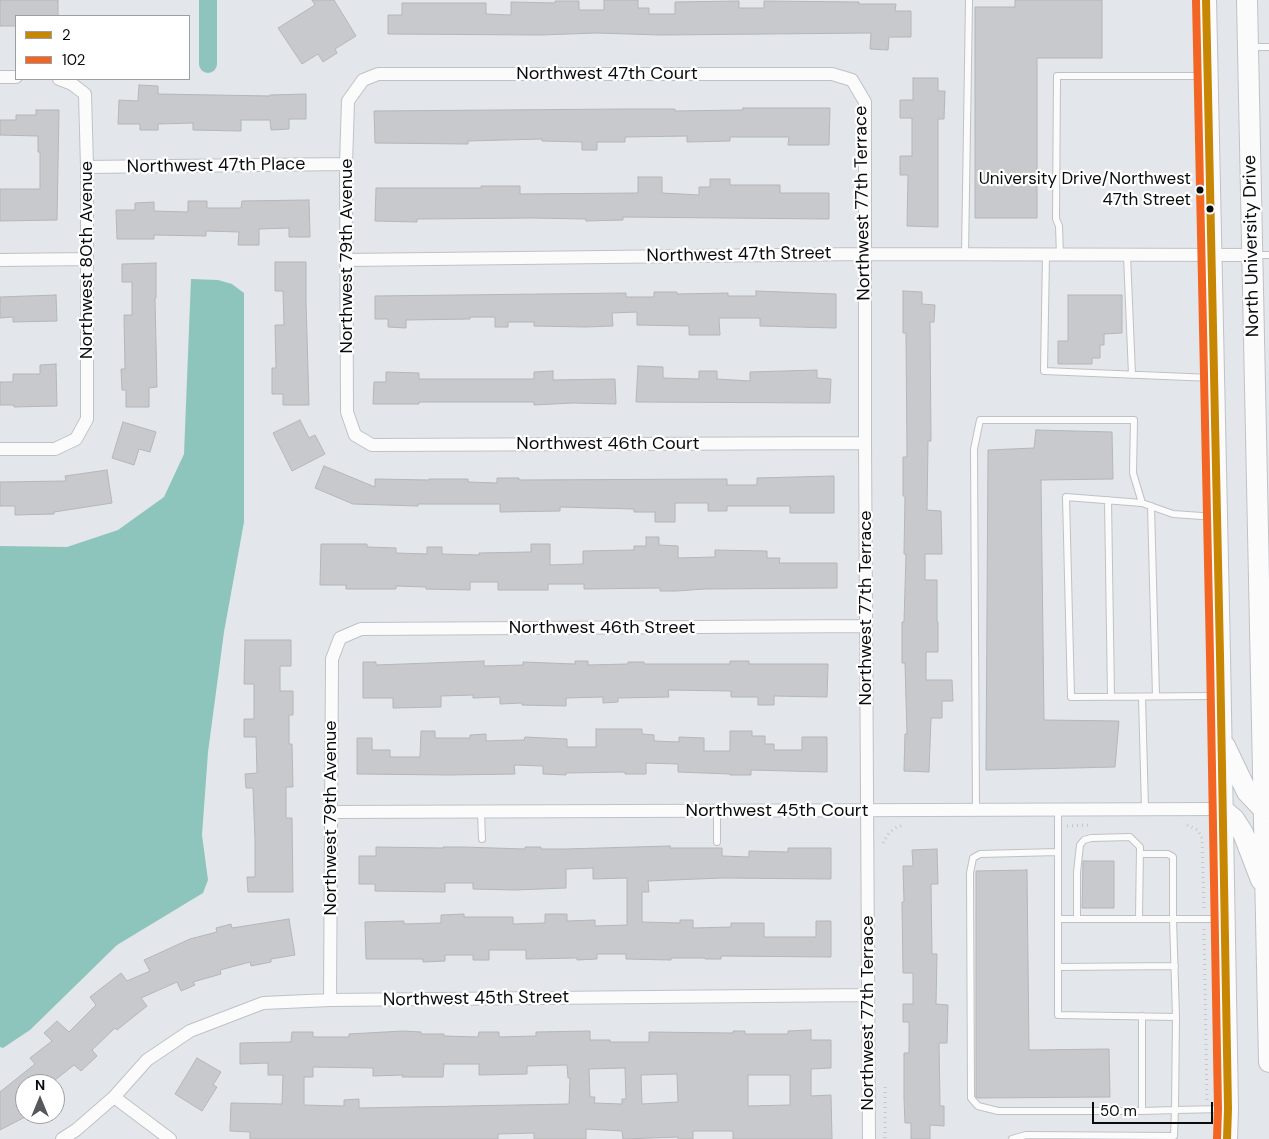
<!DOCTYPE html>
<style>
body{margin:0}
#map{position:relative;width:1269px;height:1139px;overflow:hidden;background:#e3e6ea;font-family:"DM Sans",sans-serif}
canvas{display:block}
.legend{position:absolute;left:15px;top:15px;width:175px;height:65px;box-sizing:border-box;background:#fff;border:1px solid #9d9e9f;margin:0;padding:6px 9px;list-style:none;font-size:15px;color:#0a0c0e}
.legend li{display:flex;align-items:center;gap:10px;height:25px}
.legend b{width:25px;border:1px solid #9d9e9f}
.north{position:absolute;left:15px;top:1074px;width:50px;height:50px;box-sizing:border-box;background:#fff;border:1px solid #9d9e9f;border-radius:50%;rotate:0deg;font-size:14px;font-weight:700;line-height:20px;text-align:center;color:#0a0c0e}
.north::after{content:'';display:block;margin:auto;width:18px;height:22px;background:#56585b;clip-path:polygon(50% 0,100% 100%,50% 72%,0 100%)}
.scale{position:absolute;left:1092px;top:1102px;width:121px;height:22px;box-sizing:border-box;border:2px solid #0a0c0e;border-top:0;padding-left:6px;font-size:15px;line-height:18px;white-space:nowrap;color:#0a0c0e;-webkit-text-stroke:4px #fff;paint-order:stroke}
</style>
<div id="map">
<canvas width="1269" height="1139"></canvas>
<ul class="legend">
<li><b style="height:6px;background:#c88703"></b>2</li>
<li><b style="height:6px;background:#f26522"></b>102</li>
</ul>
<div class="north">N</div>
<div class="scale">50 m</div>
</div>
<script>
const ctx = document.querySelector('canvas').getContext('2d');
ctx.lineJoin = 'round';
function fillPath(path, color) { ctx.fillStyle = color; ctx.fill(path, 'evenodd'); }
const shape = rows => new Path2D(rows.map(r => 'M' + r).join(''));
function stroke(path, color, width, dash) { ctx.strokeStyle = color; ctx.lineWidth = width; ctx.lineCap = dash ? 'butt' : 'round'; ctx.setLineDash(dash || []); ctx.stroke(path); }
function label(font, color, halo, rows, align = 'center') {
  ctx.font = font + ' "DM Sans",sans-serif'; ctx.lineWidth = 4.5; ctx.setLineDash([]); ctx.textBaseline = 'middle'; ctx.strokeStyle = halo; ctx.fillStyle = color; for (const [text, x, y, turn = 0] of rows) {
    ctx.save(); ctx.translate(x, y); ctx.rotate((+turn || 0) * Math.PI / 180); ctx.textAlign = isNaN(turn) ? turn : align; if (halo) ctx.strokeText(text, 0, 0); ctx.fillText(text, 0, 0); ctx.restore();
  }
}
fillPath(shape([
 [191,279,218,280,232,284,244,293,244,522,224,632,208,752,202,835,208,880,203,893,117,945,30,1030,3,1048,0,1047,0,546,67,547,118,530,164,497,184,454]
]), '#8dc5bd');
stroke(shape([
 [208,0,208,64]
]), '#8dc5bd', 18);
const building = shape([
 [0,0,58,0,58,16,16,16,16,26,0,26,0,0],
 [312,0,334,0,356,36,335,49,337,53,323,62,318,54,302,64,278,28,315,5,312,0],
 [604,0,638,0,638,8,649,8,649,14,675,14,675,2,739,1,739,8,764,8,764,1,859,2,859,4,896,4,895,11,911,11,911,37,889,37,888,50,870,49,871,33,661,35,597,33,540,35,388,34,388,15,402,15,402,3,486,3,486,14,511,15,511,2,555,3,555,1,579,1,579,10,604,10,604,0],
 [1015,0,1102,0,1102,58,1037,58,1037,218,975,218,975,7,1015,7,1015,0],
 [913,78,938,78,938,91,945,91,944,119,938,119,938,227,907,226,908,175,900,175,900,156,912,156,912,118,900,118,900,100,913,100,913,78],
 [139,85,158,86,158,94,270,96,270,95,306,94,306,119,289,119,289,129,271,130,270,120,241,120,241,131,193,130,193,123,158,124,158,130,140,130,140,124,118,124,119,100,138,101,139,85],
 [743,108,830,108,829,145,788,145,789,137,730,137,730,141,687,142,687,136,625,137,625,142,597,142,597,150,582,150,582,142,542,141,542,139,468,141,468,144,375,143,374,111,625,109,675,109,675,111,743,110,743,108],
 [36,110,59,110,57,220,0,221,0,189,40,189,40,152,38,152,38,136,0,135,0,120,16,120,16,115,36,115,36,110],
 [638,177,662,177,662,193,699,195,699,187,710,187,710,179,730,179,730,185,780,185,780,193,829,193,829,219,623,217,623,220,586,221,586,219,533,218,417,219,417,222,375,221,376,188,481,188,481,186,520,186,520,194,638,193,638,177],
 [309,200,310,237,289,237,289,228,259,229,259,245,238,245,239,232,206,231,206,236,154,235,154,239,117,239,116,210,135,210,135,203,154,202,154,211,188,212,188,201,207,201,207,208,241,208,242,201,309,200],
 [275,262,306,262,306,302,309,405,283,405,283,394,272,394,272,368,276,368,275,325,284,325,283,291,275,291,275,262],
 [156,263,156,298,155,298,157,387,149,388,149,407,126,407,126,390,122,390,121,369,125,369,124,315,132,315,132,282,122,282,122,264,156,263],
 [756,291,836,294,836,328,760,326,760,318,719,318,720,335,689,335,689,326,637,325,637,312,612,313,613,326,586,327,534,326,534,322,508,322,508,327,495,327,495,317,470,317,470,319,406,320,406,328,388,327,388,319,375,319,375,296,626,293,626,297,654,297,654,292,677,292,677,294,728,293,728,296,756,296,756,291],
 [903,291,922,292,922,304,935,305,934,322,930,322,931,441,928,441,927,510,941,511,942,554,925,554,925,580,937,580,937,622,938,622,938,652,926,652,926,680,952,680,953,701,942,701,942,718,931,718,929,772,904,771,905,734,907,734,905,663,902,663,902,622,904,622,906,554,904,554,905,496,903,496,903,457,907,457,906,333,903,333,903,291],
 [56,295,57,321,13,322,13,317,0,318,0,297,56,295],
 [1068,295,1122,295,1122,333,1104,334,1104,345,1100,345,1100,358,1092,358,1092,364,1058,364,1058,341,1068,341,1068,295],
 [56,364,57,406,14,407,14,405,0,405,0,382,13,382,13,374,40,374,40,365,56,364],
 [638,366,663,367,663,378,699,379,699,371,717,371,717,379,750,381,750,372,817,370,817,378,831,379,830,403,636,402,638,366],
 [553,371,553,380,615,379,616,404,573,403,534,405,534,402,419,402,419,404,373,404,374,382,386,382,386,372,419,373,419,379,534,379,534,372,553,371],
 [300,420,309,438,315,435,325,454,292,471,273,433,300,420],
 [123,422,156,432,150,452,139,449,134,465,112,458,123,422],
 [1036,430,1112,432,1113,479,1041,480,1044,720,1119,721,1115,767,986,770,988,450,1034,448,1036,430],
 [324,466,375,487,375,479,429,480,429,479,468,479,468,482,497,483,497,478,519,478,519,480,727,479,727,485,757,485,757,478,834,476,834,513,790,513,790,506,727,506,727,511,708,511,708,503,675,503,675,522,655,522,655,512,634,512,634,509,560,507,560,511,500,512,500,504,418,504,418,506,353,504,315,488,324,466],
 [107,470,112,503,54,512,54,514,15,515,15,506,0,506,0,482,66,481,65,476,107,470],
 [646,537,659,537,659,545,678,546,678,558,715,557,715,550,767,551,767,558,780,558,779,563,837,563,837,588,704,589,677,591,660,591,660,588,584,589,584,584,548,584,548,590,498,590,498,582,470,582,470,590,426,589,426,587,396,586,396,589,346,589,346,585,320,585,321,544,367,544,367,547,396,548,396,553,427,554,427,547,442,547,442,554,479,555,479,553,531,552,531,544,550,544,550,565,583,564,583,551,634,550,634,546,646,546,646,537],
 [245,640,291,640,291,666,280,666,280,691,293,691,293,715,289,715,289,744,292,744,293,787,286,787,286,818,292,818,293,892,248,892,247,877,255,877,255,840,253,788,246,788,245,774,257,773,256,737,244,737,244,719,254,719,254,684,244,684,245,640],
 [484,661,484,666,523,665,523,662,575,664,575,661,588,661,588,665,628,664,628,662,644,662,644,664,730,664,730,661,749,661,749,664,828,664,827,697,774,696,774,705,758,705,758,697,731,697,731,691,668,690,669,697,618,698,618,702,603,703,603,697,566,698,566,706,522,705,522,703,500,704,500,697,473,698,473,695,441,696,441,707,393,708,393,698,363,698,363,662,376,662,376,665,484,661],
 [596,729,642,729,642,734,654,735,654,741,679,742,679,737,704,738,704,751,730,751,730,731,752,731,752,736,765,736,765,744,774,744,774,750,802,750,802,737,827,737,827,772,751,770,751,775,730,775,730,774,678,772,678,764,646,763,646,774,625,774,625,772,566,773,566,775,543,774,543,766,514,765,515,774,449,775,357,774,357,738,372,738,372,750,390,750,390,757,420,757,421,731,435,731,435,738,470,738,470,735,486,734,486,741,524,740,525,737,567,739,567,747,596,747,596,729],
 [670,846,670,848,722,848,722,856,749,857,749,851,788,852,788,848,831,848,831,879,722,878,648,881,649,892,642,892,642,922,680,923,680,920,693,920,693,928,731,927,731,923,764,923,764,937,816,937,816,921,831,921,831,957,721,956,721,959,705,959,705,958,671,958,671,960,626,959,626,954,597,954,597,959,577,960,577,958,526,959,526,950,489,950,489,960,473,960,473,955,445,955,445,961,423,962,423,959,366,959,365,922,404,921,404,924,441,923,441,915,464,914,464,917,513,917,513,924,545,923,545,914,567,914,567,921,595,920,595,926,627,925,627,878,593,879,593,868,566,869,566,888,515,890,473,889,473,883,445,883,445,892,375,891,375,884,359,884,359,856,376,856,376,847,443,848,443,847,463,847,525,849,525,847,541,847,541,849,565,849,670,846],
 [937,849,938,884,931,884,932,954,937,954,936,1004,948,1005,947,1043,939,1043,940,1106,944,1106,944,1126,930,1125,930,1139,911,1139,911,1123,905,1123,904,1098,904,1053,909,1053,909,1022,903,1022,903,1004,913,1004,913,973,903,973,902,902,904,902,903,866,913,866,912,850,937,849],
 [1083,861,1114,861,1114,908,1082,908,1083,861],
 [1027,870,1029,1050,1109,1049,1110,1097,978,1098,976,1097,976,871,1027,870],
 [289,919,295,955,271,959,271,962,251,966,250,962,220,970,221,974,193,982,195,985,181,991,177,982,141,998,147,1006,117,1030,115,1028,92,1050,97,1056,81,1071,74,1065,50,1084,25,1084,25,1117,0,1130,0,1092,35,1064,30,1058,52,1041,44,1033,57,1021,69,1032,96,1005,90,997,121,973,127,981,150,971,144,960,190,939,217,932,216,928,231,924,232,928,289,919],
 [811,1030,811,1040,831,1040,831,1068,811,1069,811,1096,831,1095,832,1139,733,1139,733,1131,693,1131,693,1139,678,1139,678,1137,623,1139,622,1131,586,1129,586,1139,534,1139,534,1133,498,1134,498,1139,250,1139,250,1132,230,1131,231,1103,282,1104,283,1075,268,1075,268,1063,240,1064,240,1043,291,1042,292,1032,313,1032,313,1037,349,1037,349,1034,403,1031,421,1032,421,1034,444,1034,444,1036,478,1037,479,1032,499,1032,499,1037,536,1036,536,1032,590,1031,590,1040,610,1040,610,1042,649,1042,649,1032,733,1033,733,1031,745,1031,745,1034,788,1034,788,1031,811,1030],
 [444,1064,479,1064,479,1075,527,1074,527,1066,567,1065,568,1078,570,1078,569,1104,359,1108,359,1099,344,1100,344,1106,304,1105,304,1077,313,1077,313,1067,373,1068,373,1076,403,1075,402,1077,443,1077,444,1064],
 [625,1068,626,1099,622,1099,622,1104,594,1103,595,1097,590,1097,589,1069,625,1068],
 [677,1074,678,1102,642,1104,641,1075,677,1074],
 [748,1075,790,1075,790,1105,748,1106,748,1075],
 [197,1058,221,1072,213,1085,217,1087,202,1111,175,1094,197,1058]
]);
fillPath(building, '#c8c9cc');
stroke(building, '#b4b6b8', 1);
const service = shape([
 [1250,47,1269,47],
 [965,255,969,0],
 [1046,255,1044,371,1212,378],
 [1060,255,1059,226,1056,219,1057,76,1204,76],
 [1127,255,1132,375],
 [1255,255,1269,255],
 [1108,500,1111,697],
 [1151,506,1156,696],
 [1216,517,1173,514,1142,503,1066,497,1071,697,1219,696],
 [1142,697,1145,809],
 [976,810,974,449,980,420,1134,420,1133,473,1142,503],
 [1058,810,1058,1015,1176,1017,1173,919,1058,919],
 [717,811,717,842],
 [481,812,482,839],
 [1058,852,980,854,973,858,970,873,971,1098,978,1106,998,1111,1142,1111,1142,1016],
 [1141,854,1168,854,1173,857,1173,919,1223,919],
 [1077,919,1077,872,1080,845,1084,840,1091,838,1130,837,1140,847,1139,918],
 [1058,967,1175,966],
 [1142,1111,1175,1110,1176,1017],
 [1012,1139,1026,1135,1174,1136,1175,1110,1224,1109]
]);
const minor = shape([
 [0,77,16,77],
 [87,167,346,164],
 [0,260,87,259],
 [346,260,864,254,1252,255],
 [865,443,372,445,355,435,347,412,346,164,348,101,363,80,378,74,832,74,852,80,865,102,865,443,869,1139],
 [0,449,55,449,76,439,87,419,87,167,85,94,72,84,59,79],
 [332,812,1222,809],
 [330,1000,332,659,340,638,361,629,866,626],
 [114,1097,147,1060,190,1031,263,1003,330,1000,868,995],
 [62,1139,76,1130,114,1097,170,1139]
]);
const primary = shape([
 [1206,0,1220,655,1228,1109,1227,1139],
 [1247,0,1269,1062],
 [1225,746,1247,792,1264,810],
 [1222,809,1234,819,1243,833,1261,880]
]);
stroke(service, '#bfc2c5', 8);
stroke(minor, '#bfc2c5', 14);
stroke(primary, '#bfc2c5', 22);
stroke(shape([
 [1187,825,1198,830,1202,838,1204,910],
 [1067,826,1090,825],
 [883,843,889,833,895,828,903,825],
 [1204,929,1207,1100],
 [885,1087,885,1139]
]), '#c5c6c7', 3, [1, 4]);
stroke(service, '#fbfbfc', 6);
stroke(minor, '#fbfbfc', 12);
stroke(primary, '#fbfbfc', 20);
stroke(shape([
 [1206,0,1220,655,1228,1109,1227,1139]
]), '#c88703', 8);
stroke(shape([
 [1196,0,1210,655,1218,1109,1217,1139]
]), '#f26522', 8);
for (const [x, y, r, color] of [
 [1200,190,4.5,"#0a0c0e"],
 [1210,209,4.5,"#0a0c0e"]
]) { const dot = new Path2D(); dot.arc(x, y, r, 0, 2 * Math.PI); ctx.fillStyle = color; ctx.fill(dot); stroke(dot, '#fff', 2); }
label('17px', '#0a0c0e', '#fff', [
 ["University Drive/Northwest",1191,180],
 ["47th Street",1191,201]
], 'right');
label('18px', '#0a0c0e', '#fff', [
 ["Northwest 47th Court",607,74],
 ["Northwest 47th Place",216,166,-1],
 ["Northwest 77th Terrace",863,203,-91],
 ["North University Drive",1252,246,-91],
 ["Northwest 47th Street",739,255,-1],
 ["Northwest 79th Avenue",347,256,-90],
 ["Northwest 80th Avenue",87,260,-90],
 ["Northwest 46th Court",608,444],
 ["Northwest 77th Terrace",866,608,-90],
 ["Northwest 46th Street",602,628],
 ["Northwest 45th Court",777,811],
 ["Northwest 79th Avenue",331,818,-90],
 ["Northwest 45th Street",476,999,-1],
 ["Northwest 77th Terrace",868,1013,-90]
]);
</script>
